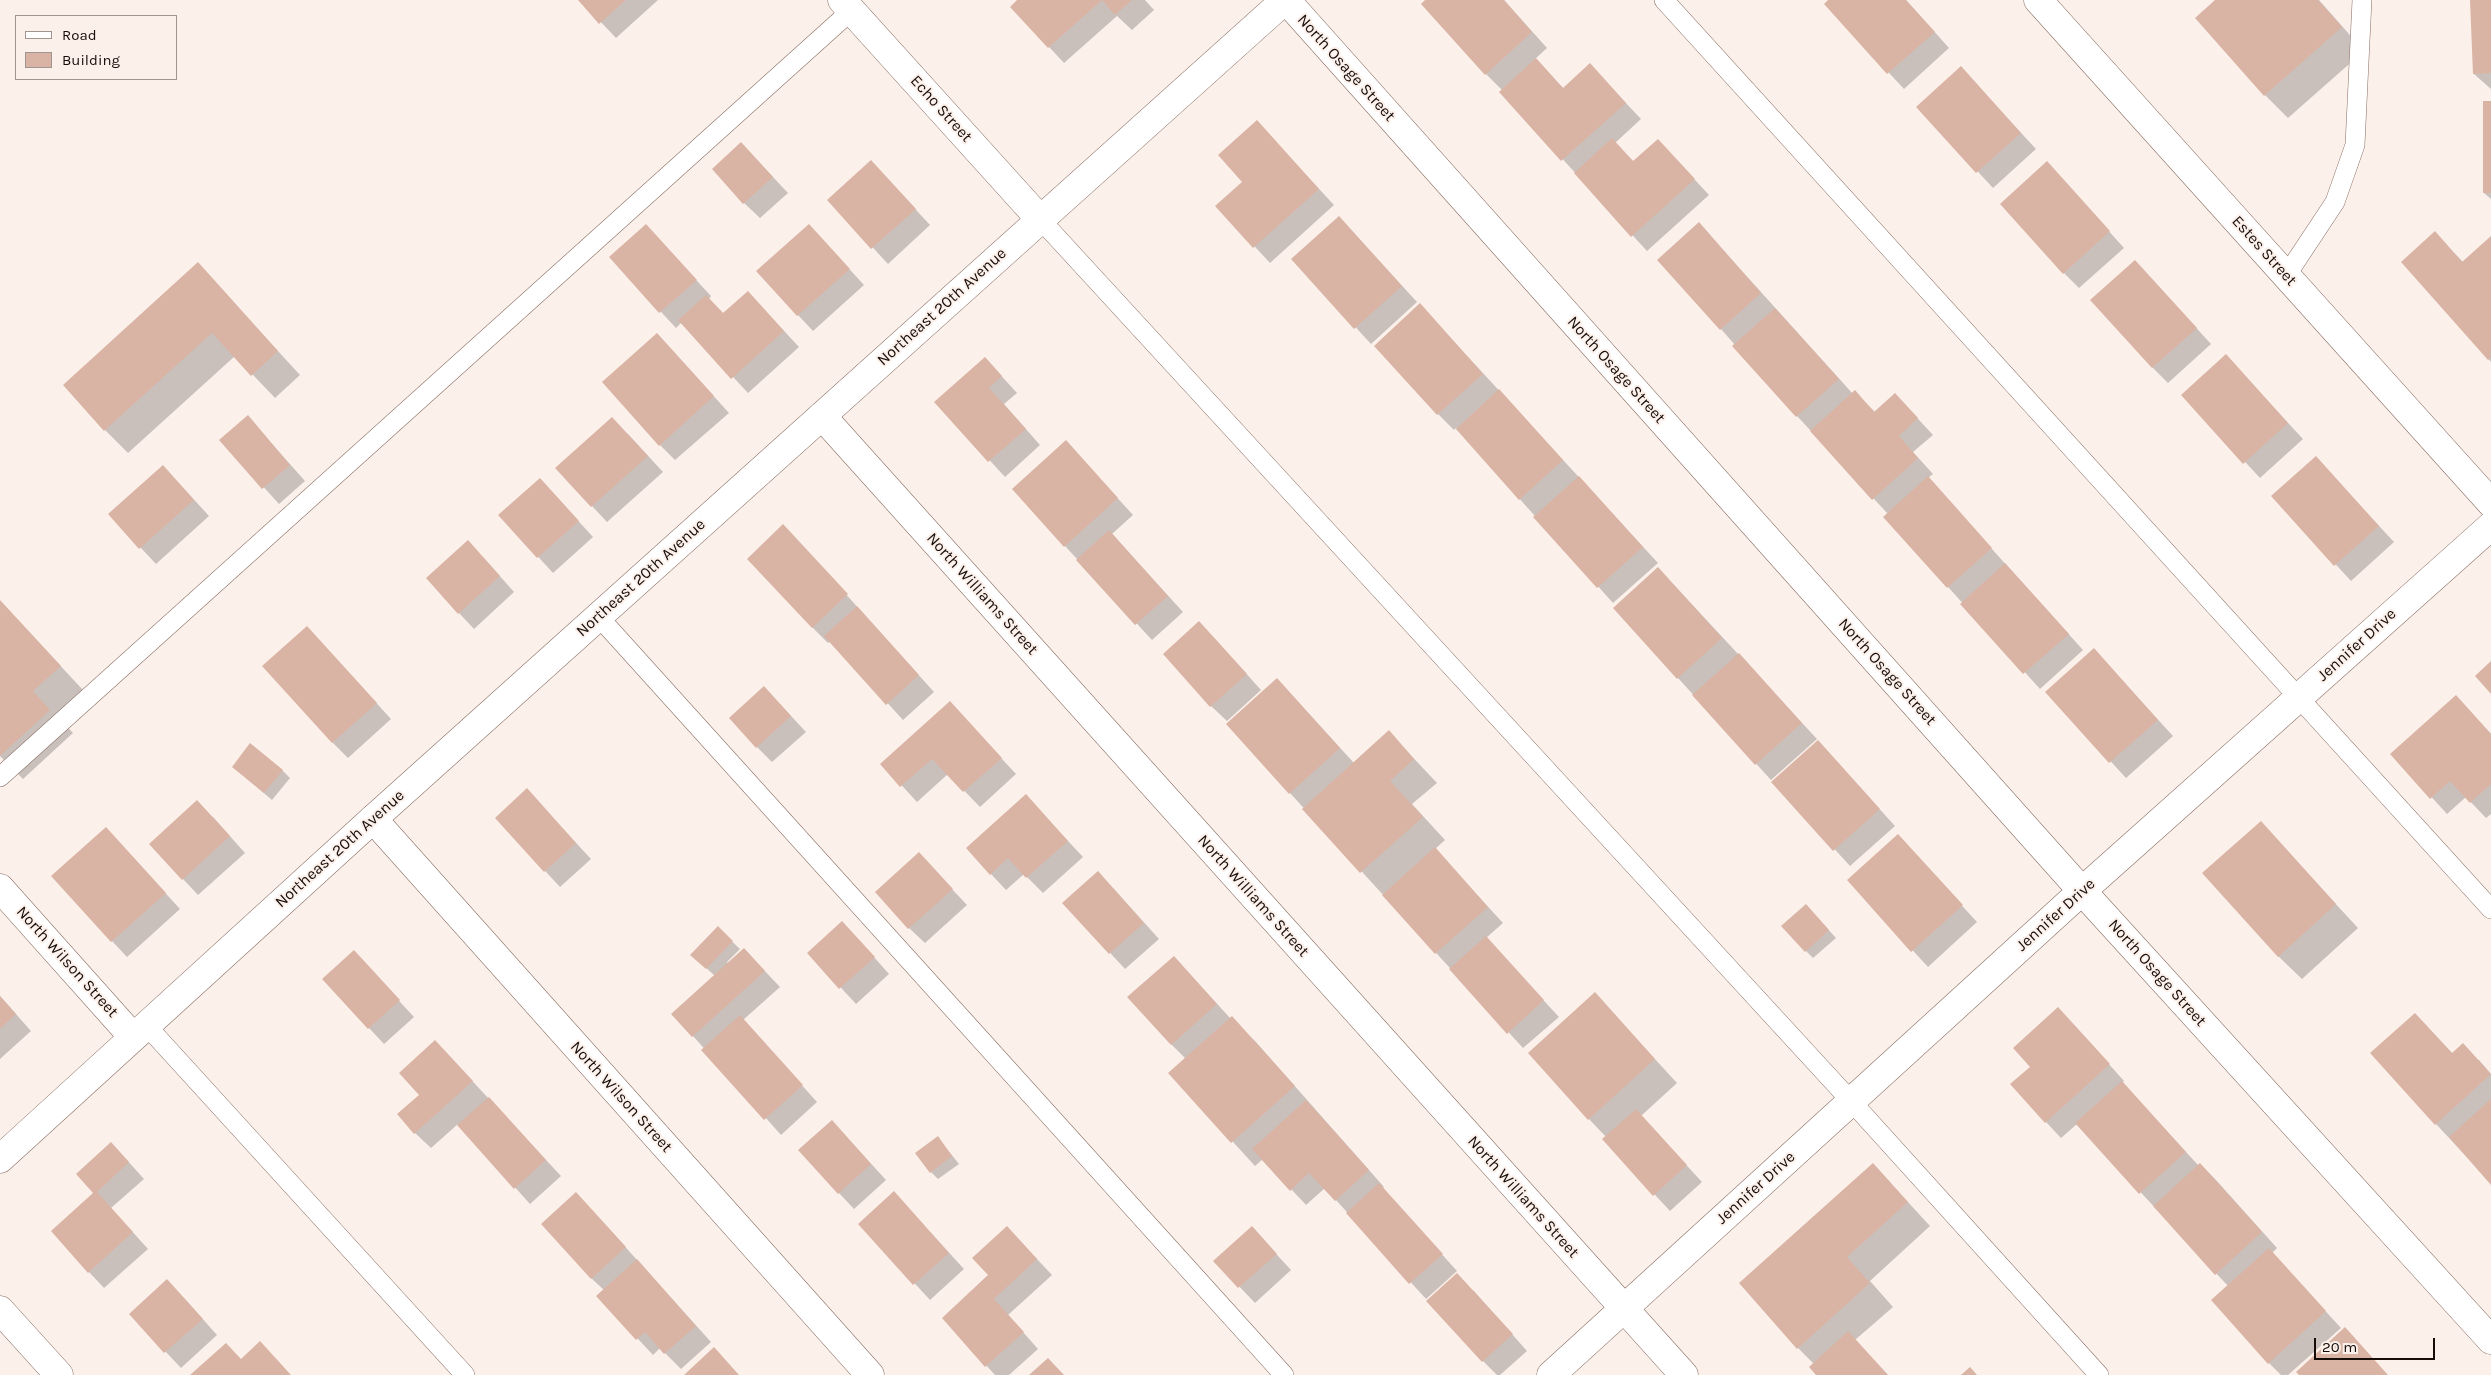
<!DOCTYPE html>
<style>
body{margin:0}
#map{position:relative;width:2491px;height:1375px;overflow:hidden;background:#fcf0eb;font-family:Karla,sans-serif}
canvas{display:block}
.legend{position:absolute;left:15px;top:15px;width:162px;height:65px;box-sizing:border-box;background:#fcf0eb;border:1px solid #a09590;margin:0;padding:6px 9px;list-style:none;font-size:15px;color:#160c08}
.legend li{display:flex;align-items:center;gap:10px;height:25px}
.legend b{width:25px;border:1px solid #a09590}
.scale{position:absolute;left:2314px;top:1338px;width:121px;height:22px;box-sizing:border-box;border:2px solid #160c08;border-top:0;padding-left:6px;font-size:15px;line-height:18px;white-space:nowrap;color:#160c08;-webkit-text-stroke:4px #fcf0eb;paint-order:stroke}
</style>
<div id="map">
<canvas width="2491" height="1375"></canvas>
<ul class="legend">
<li><b style="height:6px;background:#fff"></b>Road</li>
<li><b style="height:14px;background:#d9b3a3"></b>Building</li>
</ul>
<div class="scale">20 m</div>
</div>
<script>
const ctx = document.querySelector('canvas').getContext('2d');
ctx.lineJoin = 'round';
function fillPath(path, color) { ctx.fillStyle = color; ctx.fill(path, 'evenodd'); }
const shape = rows => new Path2D(rows.map(r => 'M' + r).join(''));
function stroke(path, color, width, dash) { ctx.strokeStyle = color; ctx.lineWidth = width; ctx.lineCap = dash ? 'butt' : 'round'; ctx.setLineDash(dash || []); ctx.stroke(path); }
function label(font, color, halo, rows, align = 'center') {
  ctx.font = font + ' Karla,sans-serif'; ctx.lineWidth = 4; ctx.setLineDash([]); ctx.textBaseline = 'middle'; ctx.strokeStyle = halo; ctx.fillStyle = color; for (const [text, x, y, turn = 0] of rows) {
    ctx.save(); ctx.translate(x, y); ctx.rotate((+turn || 0) * Math.PI / 180); ctx.textAlign = isNaN(turn) ? turn : align; if (halo) ctx.strokeText(text, 0, 0); ctx.fillText(text, 0, 0); ctx.restore();
  }
}
fillPath(shape([
 [580,0,658,0,616,38],
 [1019,0,1145,0,1154,10,1132,30,1117,16,1064,63,1012,7],
 [1427,0,1504,0,1547,48,1535,59,1564,89,1590,65,1641,119,1615,143,1634,162,1658,140,1709,195,1647,251,1501,92,1502,90,1486,74],
 [1830,0,1906,0,1949,48,1904,89,1825,4],
 [2217,0,2319,0,2364,51,2288,118,2265,95],
 [2471,0,2491,0,2491,89,2474,74],
 [1961,68,2036,149,1993,188,1918,107],
 [2491,102,2491,199,2484,193],
 [1257,122,1334,205,1270,263,1217,206,1244,182],
 [741,143,788,193,760,218,744,203],
 [871,161,930,225,888,264,829,200],
 [2062,179,2124,248,2079,288,2064,273],
 [1339,217,1417,302,1371,344,1293,259],
 [809,225,864,285,813,331,798,315],
 [646,226,711,296,709,299,724,314,748,292,799,347,748,393,682,322,676,328,611,258],
 [2435,233,2463,262,2491,238,2491,362,2403,262],
 [1714,240,1853,394,1855,392,1875,412,1895,394,1933,435,1913,452,1933,474,1928,478,2083,650,2040,689,1885,517,1888,514,1797,416,1721,329],
 [2135,261,2211,344,2168,383,2152,367],
 [198,264,300,375,275,398,235,356,128,453,105,430],
 [1435,321,1658,563,1613,603,1456,428,1454,430,1438,414,1376,346],
 [672,350,729,413,675,460,660,445],
 [2226,356,2303,439,2260,478,2183,395],
 [985,358,1017,393,1004,404,1040,445,1005,477,936,402],
 [248,417,305,481,279,504,221,440],
 [628,434,663,472,607,522,592,506],
 [1081,458,1133,515,1112,534,1183,612,1152,640,1065,546],
 [2316,458,2394,542,2351,581,2273,496],
 [540,479,593,537,553,573,500,515],
 [178,482,209,516,156,564,109,514],
 [798,541,934,692,903,720,831,641,828,643,813,628,748,559],
 [483,557,514,592,474,629,459,613],
 [1674,585,1817,739,1771,780,1678,678],
 [0,601,83,690,56,715,73,733,23,779,0,756],
 [307,627,391,719,348,758,332,742],
 [1215,639,1261,690,1227,721,1211,706],
 [2109,666,2173,736,2126,778,2047,692],
 [1277,679,1354,763,1389,732,1437,783,1412,804,1445,840,1435,849,1503,923,1486,938,1559,1017,1523,1048,1290,793],
 [2456,696,2491,734,2491,814,2486,818,2466,797,2447,814,2392,754],
 [950,703,1016,774,980,807,948,774,917,802,882,764],
 [780,704,806,732,772,762,757,747],
 [1833,758,1895,826,1850,866,1773,782],
 [233,767,282,770,290,778,272,800],
 [527,790,591,859,560,887,496,818],
 [1026,796,1083,857,1043,893,1024,874,1006,890,991,874],
 [213,817,245,853,198,895,183,879],
 [2261,823,2358,928,2302,979,2278,956],
 [106,828,180,909,127,957,112,941],
 [1898,836,1977,922,1928,967,1849,881],
 [919,854,967,905,925,943,909,928],
 [1113,888,1159,939,1125,969,1064,903],
 [1813,913,1836,938,1813,958,1806,951],
 [718,928,740,949,727,962,728,964,744,949,780,987,743,1020,817,1102,781,1135,693,1036,715,976,692,955],
 [858,939,889,974,856,1004,809,953],
 [354,952,414,1017,384,1044,369,1028],
 [1174,957,1231,1019,1255,1041,1384,1187,1382,1188,1457,1271,1426,1299,1325,1188,1306,1205,1263,1159,1255,1166,1170,1073,1186,1059,1171,1044],
 [1595,994,1677,1083,1641,1116,1702,1182,1670,1211,1603,1139,1606,1137,1589,1119],
 [0,996,31,1031,0,1059],
 [2415,1014,2453,1054,2479,1060,2491,1074,2491,1183,2436,1124],
 [2074,1025,2124,1081,2122,1083,2199,1166,2200,1164,2216,1180,2277,1248,2272,1253,2341,1328,2288,1375,2281,1375,2269,1363,2228,1286,2077,1124,2061,1138,2046,1122],
 [435,1041,561,1176,530,1204,458,1124,431,1148,415,1133,420,1095],
 [832,1121,886,1180,854,1209,839,1193],
 [938,1138,959,1164,938,1179,931,1172],
 [126,1159,144,1179,111,1208,148,1249,104,1288,89,1272,95,1193],
 [1873,1164,1930,1226,1870,1281,1893,1307,1855,1340,1888,1375,1818,1375,1814,1364,1798,1348],
 [909,1209,964,1269,930,1300,860,1224],
 [592,1210,711,1342,681,1369,660,1348,653,1355,598,1296,604,1290,591,1278],
 [1022,1243,1052,1275,1008,1315,1038,1349,1009,1375,995,1375,943,1318],
 [1267,1244,1291,1270,1255,1303,1215,1261],
 [1473,1290,1527,1351,1500,1375,1497,1375,1483,1361],
 [183,1297,217,1335,181,1368,130,1314]
]), '#0003');
fillPath(shape([
 [578,0,626,0,599,24],
 [1017,0,1132,0,1115,15,1102,0,1048,48,1010,7],
 [1425,0,1504,0,1532,32,1485,75,1421,4],
 [1828,0,1906,0,1935,32,1887,74,1824,4],
 [2215,0,2318,0,2342,27,2264,96,2195,18],
 [2470,0,2491,0,2491,73,2473,74],
 [1536,58,1563,88,1590,63,1626,103,1561,161,1499,92],
 [1961,66,2021,133,1976,173,1916,107],
 [2483,101,2491,101,2491,193,2483,193],
 [1257,120,1319,189,1253,248,1215,206,1242,182,1218,155],
 [1612,138,1633,161,1658,139,1695,179,1631,237,1574,173],
 [741,142,773,177,743,204,712,169],
 [871,160,916,209,871,249,827,200],
 [2047,161,2110,231,2063,274,2000,204],
 [1339,216,1402,286,1354,329,1291,259],
 [1699,222,1761,293,1720,330,1657,260],
 [646,224,697,280,659,313,609,257],
 [809,224,850,269,797,316,756,271],
 [2435,231,2462,262,2491,236,2491,357,2488,360,2401,262],
 [2135,260,2197,328,2152,368,2090,300],
 [198,262,278,351,251,376,212,333,104,431,63,385],
 [748,291,784,331,731,379,678,320,706,295,723,313],
 [1420,303,1483,374,1437,415,1374,346],
 [1775,308,1839,379,1796,417,1732,346],
 [657,333,714,396,659,446,602,382],
 [2226,354,2288,423,2243,464,2181,395],
 [985,357,1002,376,989,388,1026,429,988,462,934,402],
 [1499,389,1563,460,1519,500,1456,429],
 [1855,390,1874,412,1895,393,1918,418,1899,436,1918,458,1872,500,1810,431],
 [248,415,290,465,262,489,219,440],
 [612,417,648,456,591,507,555,468],
 [1066,440,1118,498,1064,547,1012,489],
 [2316,456,2379,526,2334,566,2271,496],
 [163,465,194,500,139,549,108,514],
 [1579,476,1643,547,1597,588,1533,517],
 [1928,476,1992,548,1947,588,1883,517],
 [540,478,579,521,537,558,498,515],
 [783,524,848,594,812,628,747,559],
 [1109,530,1168,596,1135,625,1076,560],
 [468,540,500,576,458,614,426,578],
 [2005,563,2069,634,2023,674,1960,604],
 [1658,567,1722,638,1677,679,1613,608],
 [0,600,61,666,33,691,50,710,0,756],
 [857,606,919,675,886,705,824,636],
 [1199,621,1247,674,1210,707,1163,654],
 [307,626,377,703,332,743,262,666],
 [2094,648,2158,720,2109,763,2045,692],
 [1739,653,1802,723,1755,765,1692,695],
 [2491,661,2491,694,2475,676],
 [1277,678,1340,748,1289,794,1226,724],
 [764,686,791,716,756,748,729,718],
 [2456,695,2491,734,2491,784,2470,803,2450,781,2430,799,2390,754],
 [950,701,1002,758,963,792,932,759,900,787,880,764],
 [1389,730,1414,759,1390,781,1423,817,1360,873,1302,809],
 [1818,740,1880,809,1833,851,1771,782],
 [250,743,283,770,264,793,232,767],
 [527,788,576,843,544,872,495,818],
 [1026,794,1068,841,1026,878,1008,858,990,875,966,848],
 [197,800,230,836,182,880,149,844],
 [2261,821,2336,904,2278,957,2202,873],
 [106,827,166,893,111,942,51,876],
 [1898,834,1963,905,1911,952,1847,880],
 [1435,847,1488,907,1435,954,1382,895],
 [919,852,953,889,908,929,875,892],
 [1098,871,1144,923,1109,954,1062,903],
 [1806,904,1829,930,1805,952,1781,926],
 [842,921,875,957,839,989,807,953],
 [718,926,733,941,706,969,690,955],
 [1486,936,1544,1000,1507,1034,1449,969],
 [744,948,765,971,692,1037,671,1014],
 [354,950,400,1000,368,1029,322,979],
 [1174,956,1217,1004,1171,1045,1127,997],
 [1595,992,1655,1059,1588,1120,1528,1053],
 [0,996,16,1014,0,1029],
 [2058,1007,2110,1064,2045,1123,2010,1084,2030,1067,2013,1048],
 [2415,1013,2452,1053,2463,1043,2491,1074,2435,1125,2370,1053],
 [740,1015,803,1085,764,1120,701,1050],
 [1232,1016,1295,1086,1231,1143,1168,1073],
 [435,1040,473,1081,414,1134,397,1114,419,1095,399,1073],
 [2122,1081,2186,1152,2139,1194,2075,1123],
 [489,1097,546,1160,514,1189,457,1125],
 [2491,1099,2491,1185,2449,1137],
 [1306,1100,1369,1170,1335,1201,1309,1173,1290,1191,1252,1149],
 [1636,1109,1687,1165,1653,1196,1602,1139],
 [832,1120,871,1164,838,1194,798,1150],
 [938,1136,952,1156,930,1173,915,1153],
 [111,1142,129,1162,97,1192,133,1232,88,1273,51,1231,93,1193,76,1174],
 [1873,1163,1908,1202,1847,1257,1870,1283,1797,1349,1739,1283],
 [2200,1163,2262,1232,2215,1275,2153,1206],
 [1379,1183,1443,1254,1409,1284,1346,1213],
 [894,1191,949,1253,913,1285,858,1224],
 [576,1192,626,1247,591,1279,541,1224],
 [1007,1226,1037,1259,994,1299,1024,1332,985,1367,942,1318,988,1275,972,1258],
 [1252,1226,1277,1254,1238,1288,1213,1261],
 [2269,1248,2326,1311,2268,1364,2211,1300],
 [637,1259,696,1326,664,1354,645,1332,636,1340,596,1296],
 [1457,1273,1513,1334,1482,1362,1426,1301],
 [167,1279,203,1319,164,1353,129,1314],
 [2345,1327,2388,1375,2299,1375,2296,1372],
 [1848,1331,1888,1375,1816,1375,1809,1367],
 [260,1341,291,1375,190,1375,226,1343,241,1359],
 [714,1347,739,1375,684,1375],
 [1048,1358,1064,1375,1029,1375],
 [1970,1367,1977,1375,1961,1375]
]), '#d9b3a3');
const service = shape([
 [1664,0,2491,909],
 [1039,218,1851,1101,2099,1375],
 [2286,276,2335,202,2355,145,2362,0],
 [598,616,1284,1375],
 [0,777,852,10],
 [146,1025,465,1375]
]);
const minor = shape([
 [1286,0,2082,891,2491,1340],
 [2038,0,2491,503],
 [822,416,1684,1375],
 [373,819,870,1375],
 [0,888,133,1037],
 [0,1310,59,1375],
 [1551,1375,2082,891,2491,526]
]);
const tertiary = shape([
 [842,0,1039,218],
 [0,1159,373,819,1285,0]
]);
stroke(service, '#876d62', 20);
stroke(minor, '#876d62', 29);
stroke(tertiary, '#876d62', 29);
stroke(service, '#fff', 19);
stroke(minor, '#fff', 28);
stroke(tertiary, '#fff', 28);
label('16px', '#160c08', '#fcf0eb', [
 ["North Osage Street",1346,68,48],
 ["Echo Street",941,109,48],
 ["Estes Street",2264,251,48],
 ["Northeast 20th Avenue",942,307,-42],
 ["North Osage Street",1616,370,48],
 ["Northeast 20th Avenue",641,578,-42],
 ["North Williams Street",982,594,48],
 ["Jennifer Drive",2357,645,-42],
 ["North Osage Street",1887,672,48],
 ["Northeast 20th Avenue",340,849,-42],
 ["North Williams Street",1253,896,48],
 ["Jennifer Drive",2056,915,-42],
 ["North Wilson Street",67,962,48],
 ["North Osage Street",2157,973,48],
 ["North Wilson Street",621,1097,48],
 ["Jennifer Drive",1756,1188,-42],
 ["North Williams Street",1523,1197,48]
]);
</script>
